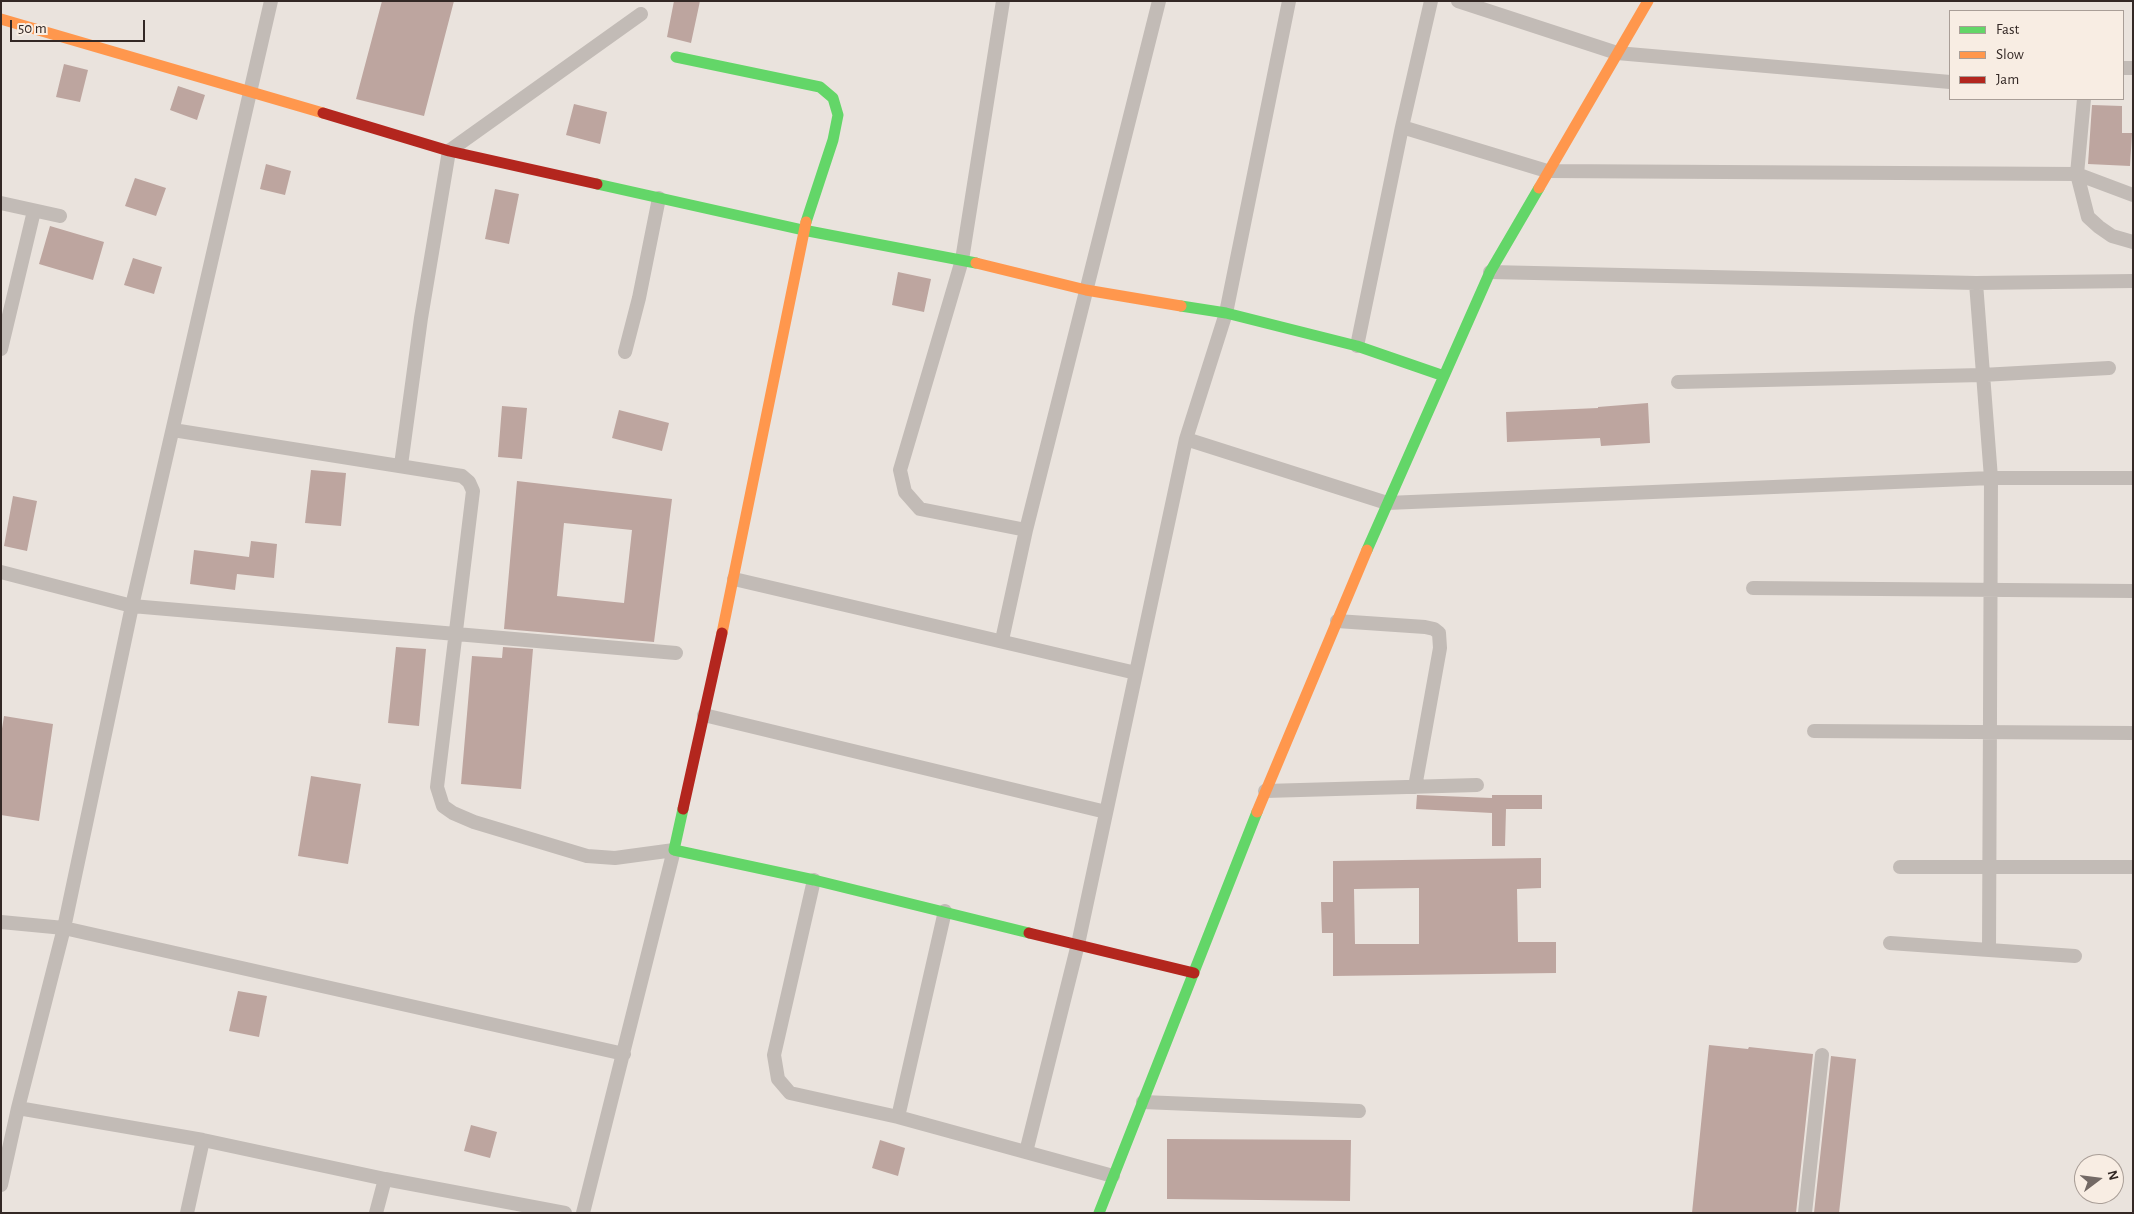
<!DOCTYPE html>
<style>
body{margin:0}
#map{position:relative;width:2134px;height:1214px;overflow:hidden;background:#eae3dd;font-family:"Alegreya Sans",sans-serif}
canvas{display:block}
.frame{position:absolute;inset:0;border:2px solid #332825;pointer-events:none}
.legend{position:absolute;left:1949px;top:10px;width:175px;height:90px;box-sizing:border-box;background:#f8ede3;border:1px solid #a99e97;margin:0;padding:6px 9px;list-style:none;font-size:15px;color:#332825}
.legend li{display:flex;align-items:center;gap:10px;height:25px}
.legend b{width:25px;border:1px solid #a99e97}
.north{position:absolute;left:2074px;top:1154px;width:50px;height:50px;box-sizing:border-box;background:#f8ede3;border:1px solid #a99e97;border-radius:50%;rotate:75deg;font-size:14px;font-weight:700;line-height:20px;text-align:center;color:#332825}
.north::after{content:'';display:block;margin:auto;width:18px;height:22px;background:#736965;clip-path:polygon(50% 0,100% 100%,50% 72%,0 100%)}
.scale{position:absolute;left:10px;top:20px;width:135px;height:22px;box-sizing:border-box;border:2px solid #332825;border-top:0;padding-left:6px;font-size:15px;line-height:18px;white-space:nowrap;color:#332825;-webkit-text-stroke:4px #f8ede3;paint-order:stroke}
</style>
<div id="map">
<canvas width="2134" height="1214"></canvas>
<div class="frame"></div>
<ul class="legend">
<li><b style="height:6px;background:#63d668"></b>Fast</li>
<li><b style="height:6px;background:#ff974d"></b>Slow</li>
<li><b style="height:6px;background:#b3261e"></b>Jam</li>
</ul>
<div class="north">N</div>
<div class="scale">50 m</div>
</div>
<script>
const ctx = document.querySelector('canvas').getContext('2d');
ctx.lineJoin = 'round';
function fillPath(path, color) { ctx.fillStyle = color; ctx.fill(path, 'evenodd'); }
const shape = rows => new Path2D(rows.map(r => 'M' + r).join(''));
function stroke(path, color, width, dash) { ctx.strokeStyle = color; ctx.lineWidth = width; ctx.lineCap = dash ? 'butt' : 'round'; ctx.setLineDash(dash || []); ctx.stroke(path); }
fillPath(shape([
 [382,1,454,1,424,116,356,99],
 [674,1,700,1,691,43,667,37],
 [64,64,88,70,80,102,56,97],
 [178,86,205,95,197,120,170,110],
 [574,104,607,112,600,144,566,135],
 [2092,105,2122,106,2122,133,2132,133,2130,166,2088,164],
 [266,164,291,171,285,195,260,189],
 [135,178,166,188,156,216,125,206],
 [495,189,519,194,509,244,485,239],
 [50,226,104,242,93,280,39,264],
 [133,258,162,267,154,294,124,285],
 [898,272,931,279,924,312,892,305],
 [1648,403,1650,443,1601,446,1600,438,1507,442,1506,412,1598,408,1598,407],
 [502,406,527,408,522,459,498,457],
 [619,410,669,423,662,451,612,438],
 [311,470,346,473,341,526,305,523],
 [517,481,672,499,654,642,504,629],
 [564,523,632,530,624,603,557,596],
 [13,496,37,501,27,551,4,546],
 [251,541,277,544,274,578,237,574,235,590,190,584,194,550,249,557],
 [396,647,426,649,419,726,388,723],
 [503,647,533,649,521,789,461,784,472,656,502,658],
 [4,716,53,724,39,821,1,815,1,735],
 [311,776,361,784,348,864,298,856],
 [1417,795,1492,798,1492,795,1542,795,1542,809,1506,809,1505,846,1492,846,1492,813,1416,809],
 [1541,858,1541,888,1517,889,1518,942,1556,942,1556,973,1333,976,1333,933,1322,933,1321,902,1333,902,1333,861],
 [1419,888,1419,944,1355,944,1354,889],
 [238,991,267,996,259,1037,229,1031],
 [1709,1045,1748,1049,1749,1047,1813,1054,1796,1213,1692,1213],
 [1831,1056,1856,1059,1839,1213,1814,1213],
 [471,1125,497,1132,490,1158,464,1151],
 [1167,1139,1351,1140,1350,1201,1167,1199],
 [880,1140,905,1148,898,1176,872,1168]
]), '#bda59f');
stroke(shape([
 [1003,1,962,260,900,470,905,492,920,509,1026,530],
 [1458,1,1617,53,1950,82],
 [2123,68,2133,68],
 [1402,127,1547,171,2077,174,2084,99],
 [2133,195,2077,174,2088,217,2099,227,2112,236,2133,242],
 [1,203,60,216],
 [1490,272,1976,283,2133,281],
 [1976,283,1991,478,1989,950,2075,956],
 [1357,346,1402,127,1431,1],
 [1,349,34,211],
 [625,352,639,298,659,198],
 [1678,382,1982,375,2109,368],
 [173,430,462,476,469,482,473,491,437,787,443,806,453,813,474,822,587,856,615,858,674,850,583,1213],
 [1186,439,1387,503,1991,478,2133,478],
 [401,465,421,318,449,151,641,14],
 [1,572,132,606,676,653],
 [734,579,1136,673],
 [1753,588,2133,591],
 [1337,621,1425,627,1434,629,1439,633,1440,648,1415,787],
 [1002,640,1026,530,1159,1],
 [704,715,1106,812],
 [1814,731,2133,733],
 [1265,791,1477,785],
 [1900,867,2133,867],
 [814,880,774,1055,778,1079,790,1093,898,1117,1113,1176],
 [1,922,64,928,624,1054],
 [1890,943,1989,950],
 [1143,1102,1359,1111],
 [18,1108,203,1140,385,1179,565,1213],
 [898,1117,945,911],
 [1026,1152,1078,944,1186,439,1226,313,1289,1],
 [1,1185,18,1108,64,928,132,606,271,1],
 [187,1213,203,1140],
 [376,1213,385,1179],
 [1805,1213,1822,1055]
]), '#c2bbb6', 14);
stroke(shape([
 [676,57,820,87,833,98,838,115,833,140,806,222],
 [597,184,803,230,976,263],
 [1181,306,1226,313,1357,346,1444,376],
 [1367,550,1490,272,1539,188],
 [683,809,674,850,814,880,1029,933],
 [1099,1213,1257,812]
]), '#63d668', 11);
stroke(shape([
 [1,19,323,113],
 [1539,188,1648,1],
 [976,263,1086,290,1181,306],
 [722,633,806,222],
 [1257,812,1367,550]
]), '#ff974d', 11);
stroke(shape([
 [323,113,449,151,597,184],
 [683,809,722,633],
 [1029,933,1194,973]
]), '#b3261e', 11);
</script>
